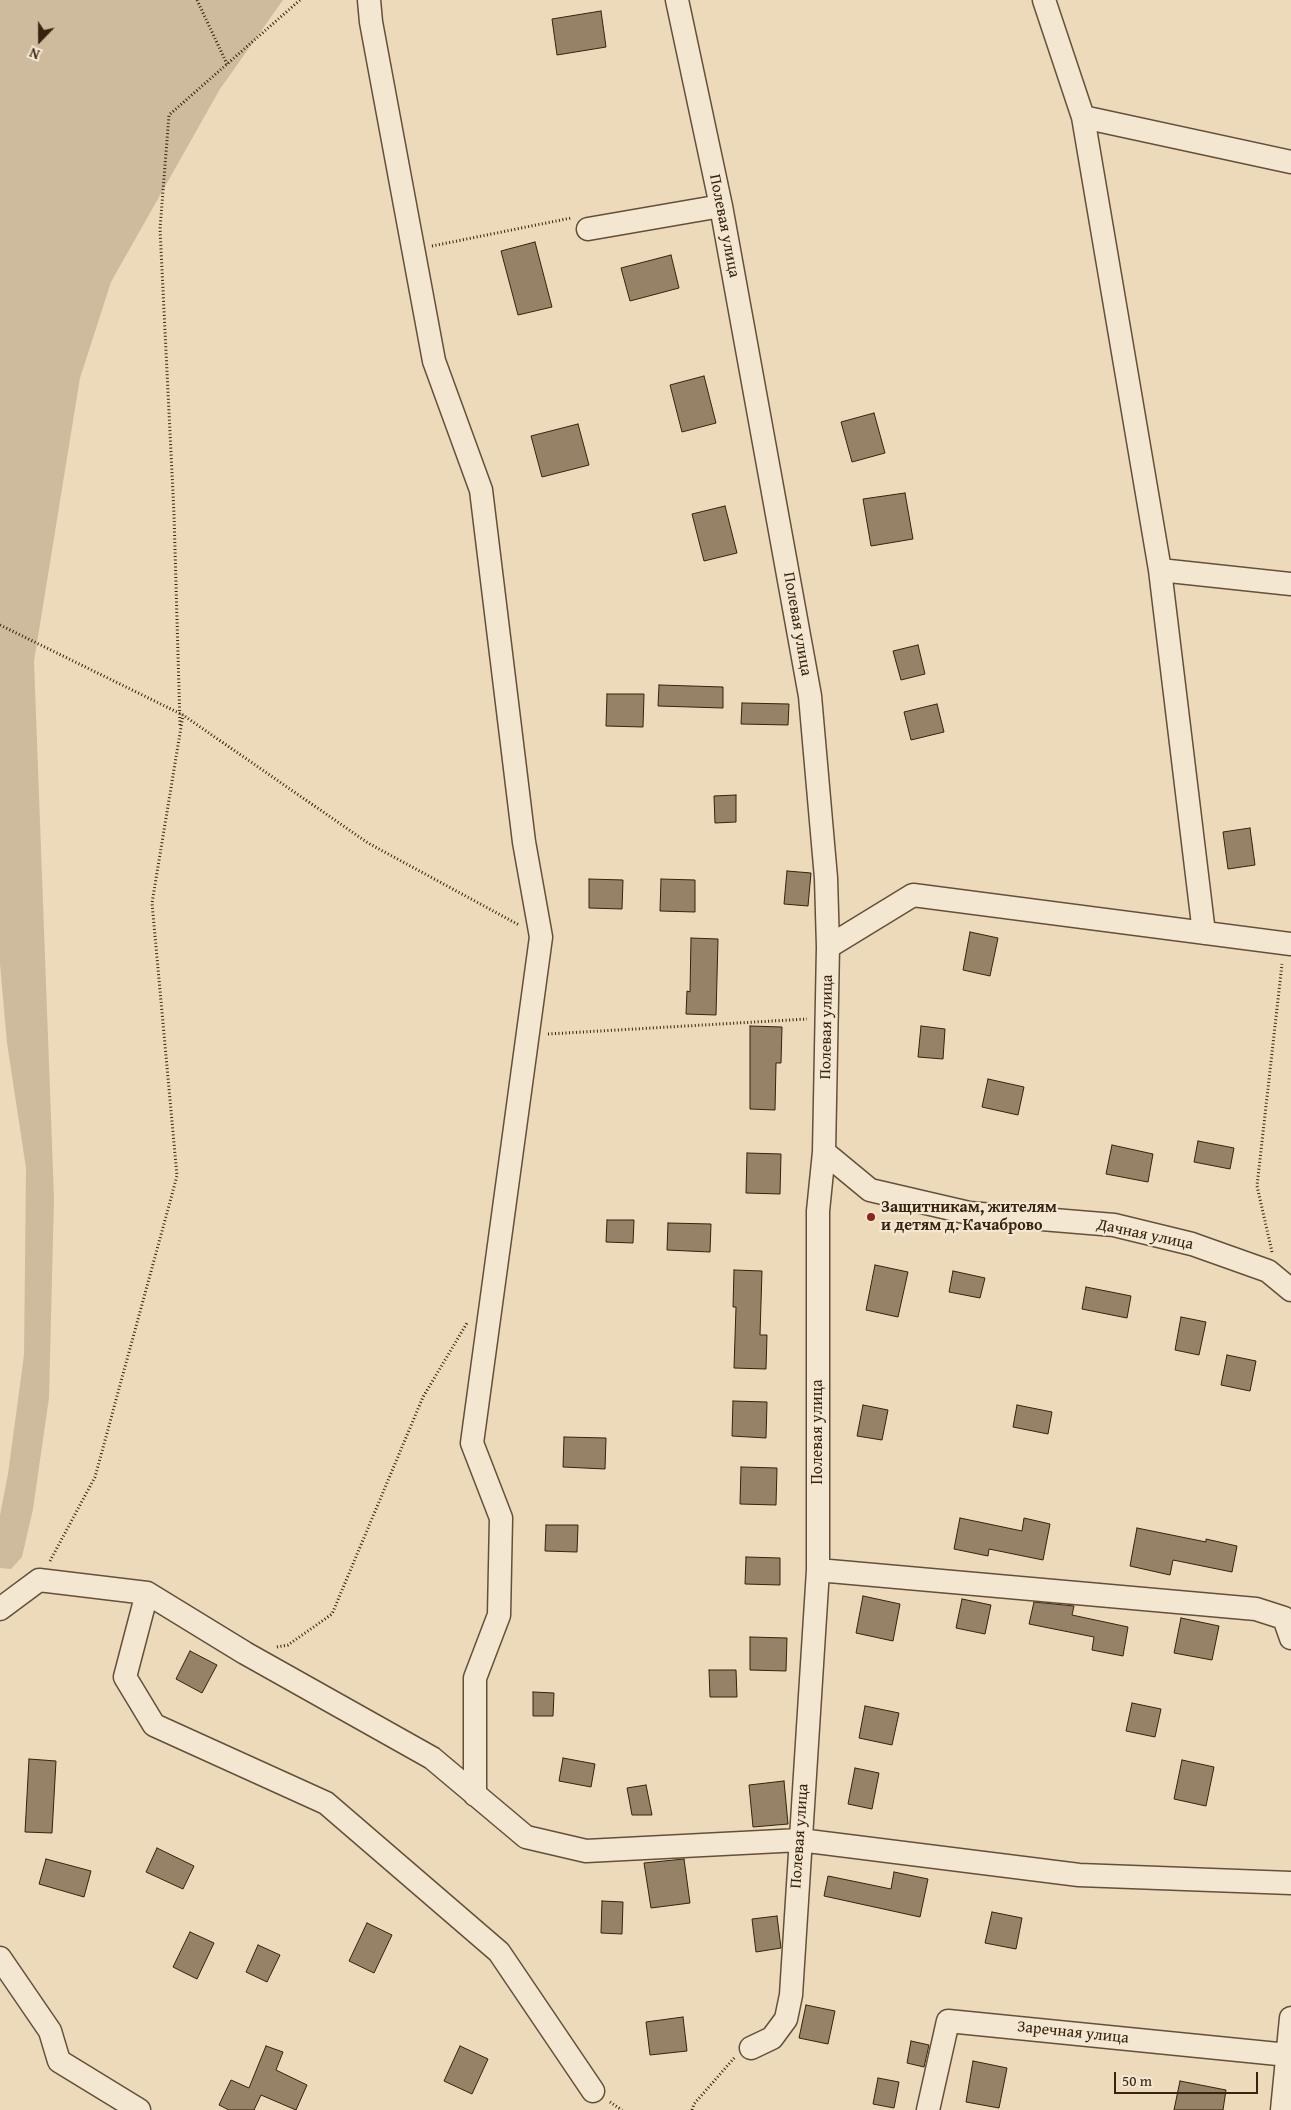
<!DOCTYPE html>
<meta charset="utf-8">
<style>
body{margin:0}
#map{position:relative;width:1291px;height:2110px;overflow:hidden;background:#eddaba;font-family:"Gentium Book Plus",serif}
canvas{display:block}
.north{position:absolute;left:15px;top:15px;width:50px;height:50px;-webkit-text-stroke:4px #f3e7d2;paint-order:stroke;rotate:202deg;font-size:14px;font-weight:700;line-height:20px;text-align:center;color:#36220e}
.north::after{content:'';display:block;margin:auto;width:18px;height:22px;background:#36220e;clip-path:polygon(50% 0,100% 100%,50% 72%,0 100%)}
.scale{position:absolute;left:1114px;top:2072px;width:144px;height:22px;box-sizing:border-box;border:2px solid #36220e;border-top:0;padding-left:6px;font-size:15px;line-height:18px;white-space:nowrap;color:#36220e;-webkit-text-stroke:4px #f3e7d2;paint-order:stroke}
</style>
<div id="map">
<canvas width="1291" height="2110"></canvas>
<div class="north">N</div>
<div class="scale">50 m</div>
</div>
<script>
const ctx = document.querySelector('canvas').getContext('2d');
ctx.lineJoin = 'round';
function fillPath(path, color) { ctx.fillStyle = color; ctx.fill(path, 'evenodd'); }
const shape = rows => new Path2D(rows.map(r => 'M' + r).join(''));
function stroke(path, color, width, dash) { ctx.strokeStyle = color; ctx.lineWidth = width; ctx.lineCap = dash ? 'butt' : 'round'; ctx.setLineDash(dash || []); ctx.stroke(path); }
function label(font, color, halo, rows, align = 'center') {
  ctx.font = font + ' "Gentium Book Plus",serif'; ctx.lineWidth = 4.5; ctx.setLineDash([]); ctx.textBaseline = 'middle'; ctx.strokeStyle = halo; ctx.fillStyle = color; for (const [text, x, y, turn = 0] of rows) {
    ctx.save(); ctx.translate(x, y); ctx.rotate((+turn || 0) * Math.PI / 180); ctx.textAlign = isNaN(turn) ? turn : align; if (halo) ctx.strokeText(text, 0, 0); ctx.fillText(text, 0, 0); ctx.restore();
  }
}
fillPath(shape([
 [0,0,283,0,220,89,111,282,80,378,34,661,54,1198,49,1398,33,1509,22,1557,11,1569,0,1568,0,1515,8,1474,24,1355,26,1168,7,1043,0,964]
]), '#cebb9d');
const building = shape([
 [601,11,606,47,557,55,552,19,601,11],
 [535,242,552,307,518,315,501,251,535,242],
 [671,255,679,288,630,301,621,268,671,255],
 [704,376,716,423,682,432,670,385,704,376],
 [874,413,885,453,852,462,841,422,874,413],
 [578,424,589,465,542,477,531,436,578,424],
 [905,493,913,539,871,546,863,499,905,493],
 [725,506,737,553,704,561,692,514,725,506],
 [918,645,925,674,901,680,893,651,918,645],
 [659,685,723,687,723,708,658,706,659,685],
 [607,694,644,694,643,727,606,726,607,694],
 [742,703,789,704,788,725,741,724,742,703],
 [937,704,944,732,911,740,904,712,937,704],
 [736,795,736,822,715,823,714,796,736,795],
 [1250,828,1255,865,1228,869,1223,832,1250,828],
 [787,871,811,873,808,906,784,904,787,871],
 [589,879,623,880,622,909,589,908,589,879],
 [661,879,695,880,695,912,660,911,661,879],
 [970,932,998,938,990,976,963,970,970,932],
 [691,938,718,939,716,1015,686,1014,687,991,690,992,691,938],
 [750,1026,782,1027,781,1063,776,1063,775,1110,750,1109,750,1026],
 [921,1026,945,1029,943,1059,918,1057,921,1026],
 [988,1079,1024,1087,1018,1115,982,1107,988,1079],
 [1198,1141,1234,1148,1230,1169,1194,1162,1198,1141],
 [1112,1145,1153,1154,1148,1182,1106,1174,1112,1145],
 [747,1153,781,1154,780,1194,746,1193,747,1153],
 [607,1220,634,1220,633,1243,606,1242,607,1220],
 [668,1223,711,1224,710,1252,667,1250,668,1223],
 [875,1265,908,1272,898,1317,866,1310,875,1265],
 [734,1270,762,1271,760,1335,767,1335,766,1369,734,1368,736,1307,733,1307,734,1270],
 [953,1271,985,1278,980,1298,949,1292,953,1271],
 [1086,1287,1131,1296,1127,1318,1082,1309,1086,1287],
 [1181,1317,1206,1322,1199,1355,1175,1350,1181,1317],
 [1227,1355,1256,1361,1250,1391,1221,1385,1227,1355],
 [733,1401,767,1402,766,1438,732,1436,733,1401],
 [863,1405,888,1410,882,1440,857,1436,863,1405],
 [1017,1405,1052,1412,1048,1434,1013,1427,1017,1405],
 [564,1437,606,1438,605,1469,563,1467,564,1437],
 [741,1467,777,1468,776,1505,740,1504,741,1467],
 [960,1518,1022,1531,1024,1518,1050,1524,1043,1560,989,1549,988,1556,954,1549,960,1518],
 [546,1525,578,1525,577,1552,545,1551,546,1525],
 [1137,1528,1206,1542,1206,1539,1237,1546,1232,1572,1173,1560,1170,1575,1130,1566,1137,1528],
 [746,1557,780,1558,780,1585,745,1584,746,1557],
 [863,1596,900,1604,893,1641,856,1633,863,1596],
 [962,1599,991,1605,985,1634,956,1628,962,1599],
 [1034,1602,1074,1606,1072,1615,1128,1627,1123,1656,1092,1650,1094,1637,1029,1624,1034,1602],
 [1181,1618,1219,1626,1212,1660,1174,1653,1181,1618],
 [750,1637,787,1638,786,1671,750,1670,750,1637],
 [190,1651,217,1665,202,1693,176,1679,190,1651],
 [709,1670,736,1670,737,1697,710,1697,709,1670],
 [533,1692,554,1693,553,1716,533,1716,533,1692],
 [1132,1703,1161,1709,1155,1737,1126,1731,1132,1703],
 [865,1706,899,1713,892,1745,859,1738,865,1706],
 [563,1758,595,1764,591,1787,559,1781,563,1758],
 [29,1759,56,1761,52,1833,25,1832,29,1759],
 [1182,1760,1214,1767,1206,1806,1174,1799,1182,1760],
 [855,1768,879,1773,872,1809,848,1804,855,1768],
 [784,1781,788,1824,753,1827,749,1785,784,1781],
 [646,1785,652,1815,632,1815,627,1788,646,1785],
 [157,1848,194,1866,183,1889,146,1872,157,1848],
 [46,1859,91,1871,84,1897,39,1884,46,1859],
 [684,1859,690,1903,651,1908,644,1863,684,1859],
 [894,1872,928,1879,920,1917,824,1896,828,1876,891,1889,894,1872],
 [602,1901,623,1902,622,1934,601,1933,602,1901],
 [992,1912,1022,1918,1016,1949,985,1943,992,1912],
 [777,1916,781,1948,756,1952,752,1919,777,1916],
 [367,1923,392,1935,374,1973,349,1961,367,1923],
 [190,1932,214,1943,197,1979,173,1967,190,1932],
 [258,1945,280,1955,267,1982,246,1972,258,1945],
 [806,2005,835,2011,828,2044,799,2038,806,2005],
 [683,2017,687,2051,650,2055,646,2022,683,2017],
 [911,2041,929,2045,924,2067,907,2063,911,2041],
 [266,2046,283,2052,276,2070,307,2085,296,2110,261,2095,254,2110,229,2110,219,2105,231,2080,249,2088,266,2046],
 [460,2046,488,2059,472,2094,444,2081,460,2046],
 [973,2061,1007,2068,999,2108,966,2102,973,2061],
 [878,2078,899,2082,894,2108,873,2104,878,2078],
 [1180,2081,1226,2090,1223,2110,1174,2110,1180,2081]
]);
fillPath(building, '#958267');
stroke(building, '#36220e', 1);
const minor = shape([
 [369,0,371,22,434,361,481,490,524,842,541,937,472,1443,501,1518,499,1615,475,1678,475,1795],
 [677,0,721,206,810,696,826,878,828,947,824,1152,818,1211,818,1570,791,1995,786,2019,772,2038,751,2048],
 [1044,0,1083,117,1160,570,1204,933],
 [1083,117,1291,162],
 [588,229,721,206],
 [1160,570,1291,584],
 [828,947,913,895,1291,944],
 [824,1152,870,1190,969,1213,1114,1225,1192,1244,1268,1271,1291,1290],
 [818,1570,1256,1609,1284,1618,1291,1638],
 [147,1593,125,1677,154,1725,326,1803,499,1952,593,2091],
 [0,1609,39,1580,147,1593,245,1653,432,1758,526,1837,586,1851,800,1840,1079,1875,1291,1883],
 [0,1958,50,2031,59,2061,139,2110],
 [928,2110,948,2021,1288,2055],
 [1282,2110,1291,2018]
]);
stroke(minor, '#645039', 25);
stroke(shape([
 [197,0,227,64],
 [432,246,571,218],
 [0,625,183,715,368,843,519,925],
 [180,725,174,514,160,229,169,115,300,0],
 [548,1034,807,1019],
 [1272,1252,1257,1186,1282,964],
 [50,1561,95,1477,177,1176,152,903,183,715],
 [277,1647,288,1645,332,1614,423,1397,467,1323],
 [610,2102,622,2110],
 [692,2110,694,2104,735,2057]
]), '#36220e', 3, [1, 2.5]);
stroke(minor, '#f3e7d2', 22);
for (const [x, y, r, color] of [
 [871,1217,5,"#8f2418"]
]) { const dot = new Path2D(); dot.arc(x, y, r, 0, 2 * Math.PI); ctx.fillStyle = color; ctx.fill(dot); stroke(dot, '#f3e7d2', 2); }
label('16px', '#36220e', '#f3e7d2', [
 ["Полевая улица",724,226,79],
 ["Полевая улица",797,624,80],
 ["Полевая улица",827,1027,-89],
 ["Дачная улица",1145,1235,12],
 ["Полевая улица",818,1432,-90],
 ["Полевая улица",800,1836,-86],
 ["Заречная улица",1073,2033,6]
]);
label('bold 16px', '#36220e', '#f3e7d2', [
 ["Защитникам, жителям",881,1208],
 ["и детям д. Качаброво",881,1226]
], 'left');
</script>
